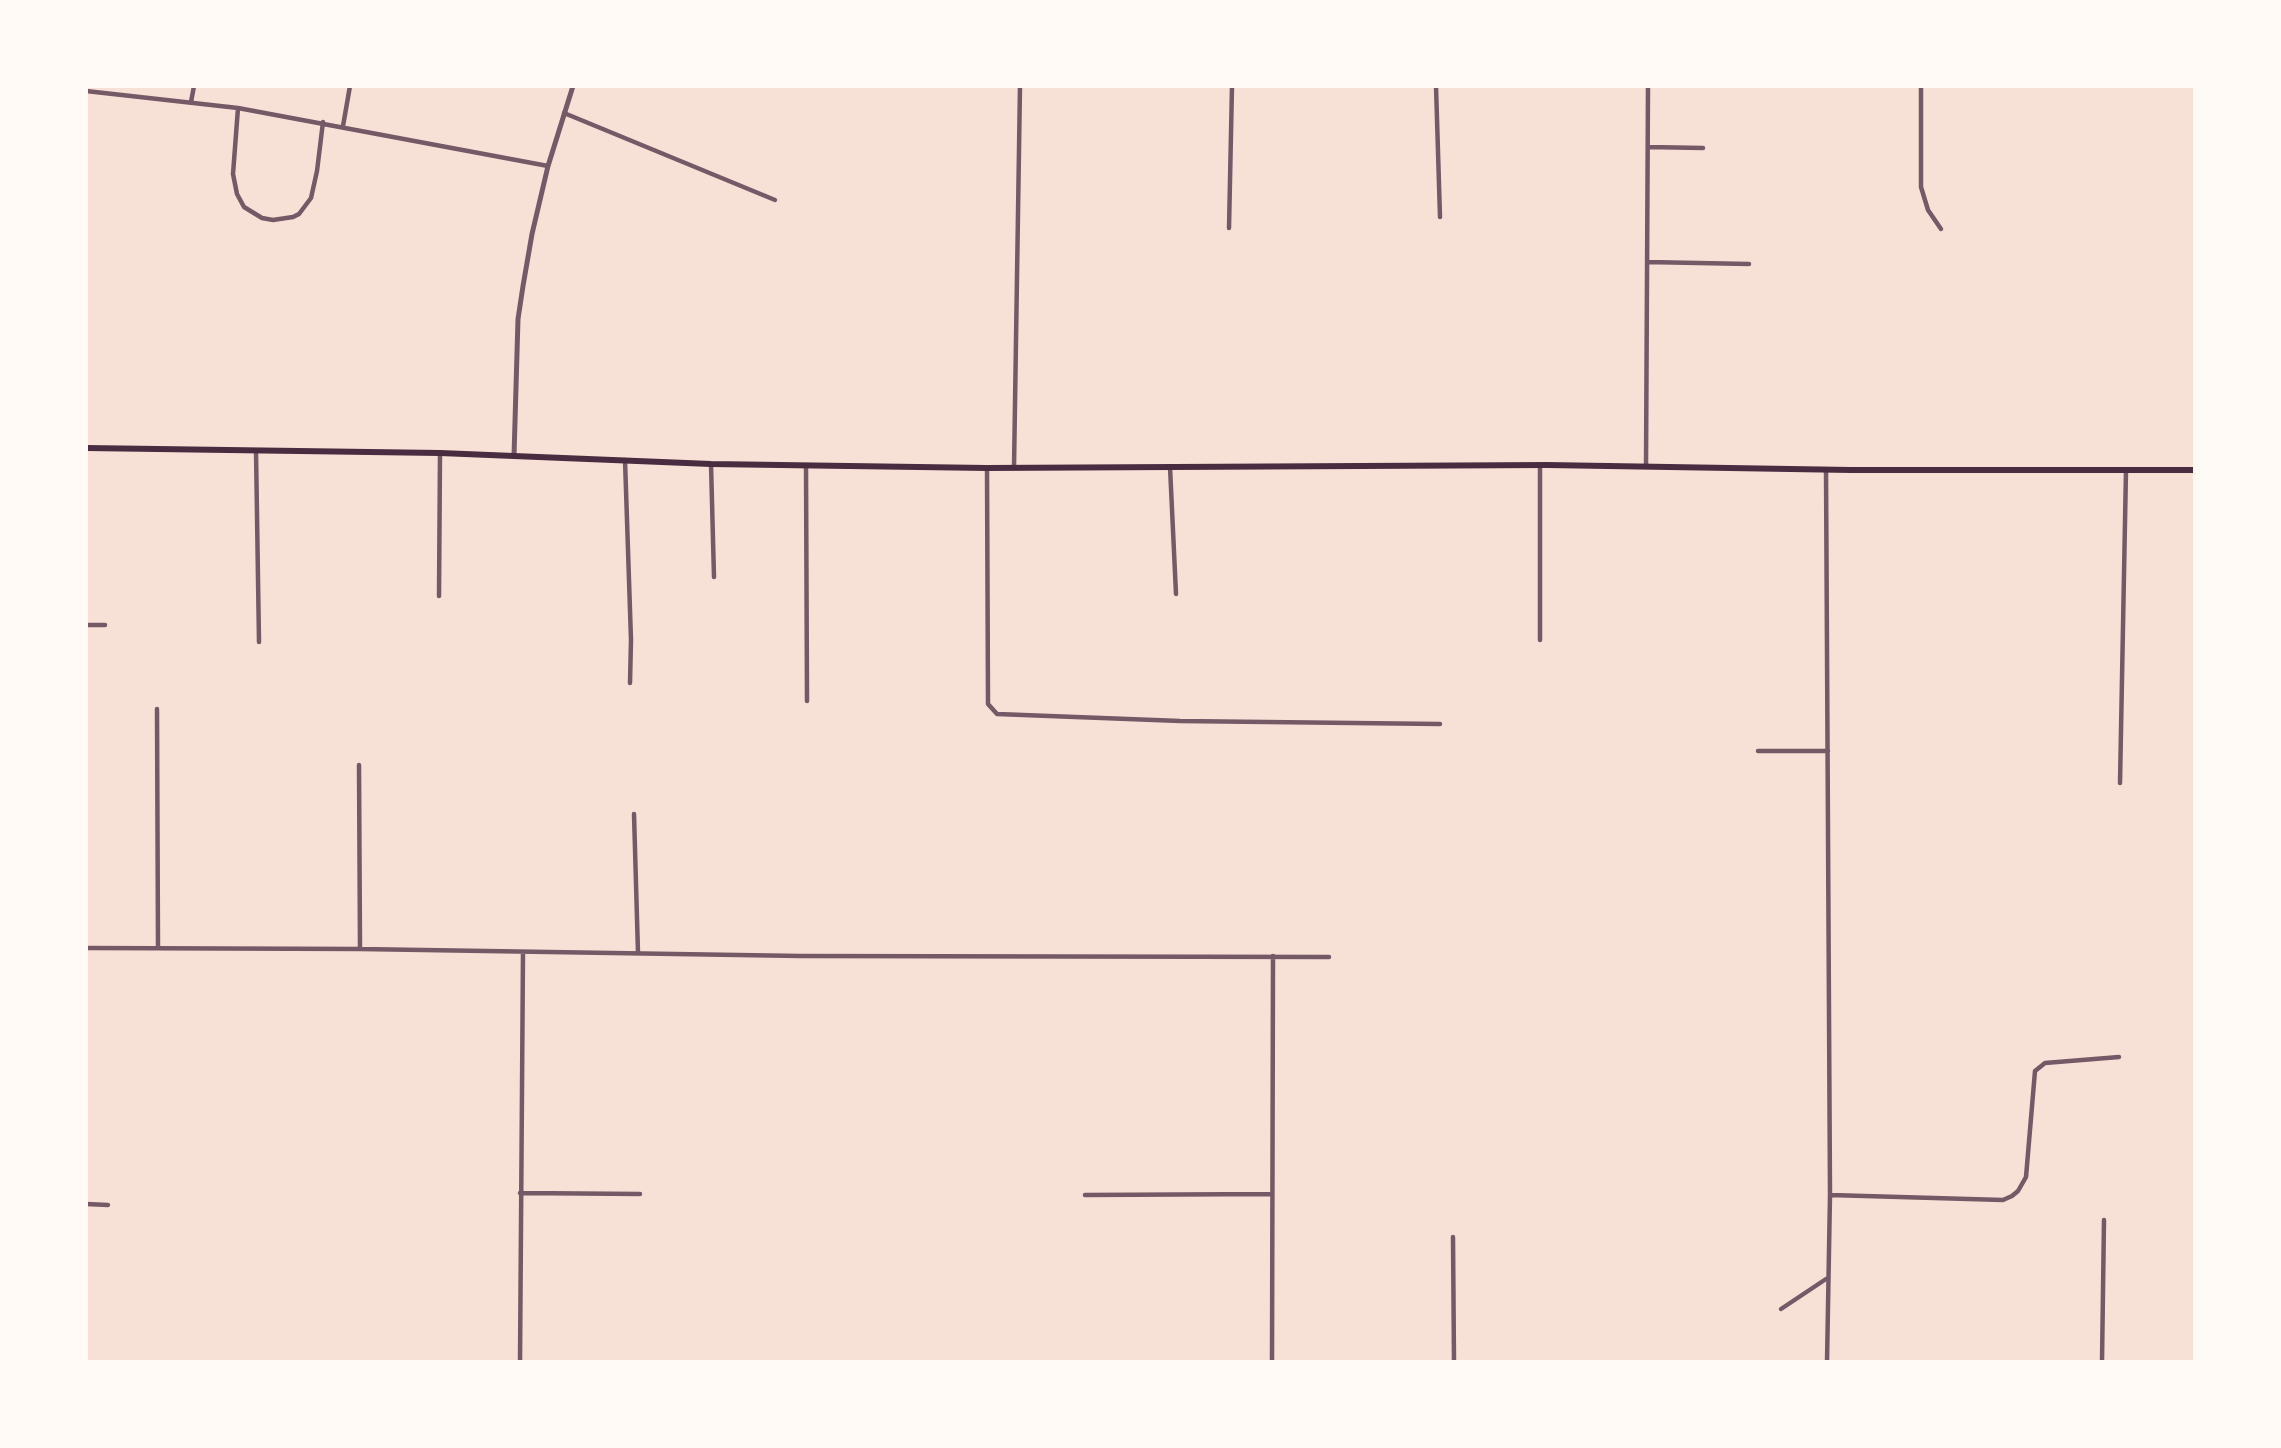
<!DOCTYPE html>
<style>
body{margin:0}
#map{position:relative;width:2281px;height:1448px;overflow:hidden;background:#f7e1d7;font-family:Bitter,serif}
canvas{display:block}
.frame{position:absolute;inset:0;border:88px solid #fffaf5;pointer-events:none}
</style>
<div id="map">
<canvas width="2281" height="1448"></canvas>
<div class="frame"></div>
</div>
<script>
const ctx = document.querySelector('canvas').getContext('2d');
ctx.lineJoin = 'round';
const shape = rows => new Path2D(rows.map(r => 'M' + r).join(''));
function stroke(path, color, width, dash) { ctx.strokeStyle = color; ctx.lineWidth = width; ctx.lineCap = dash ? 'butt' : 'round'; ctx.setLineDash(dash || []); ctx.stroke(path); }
stroke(shape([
 [1436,86,1440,217],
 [1921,86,1921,187,1928,210,1941,229],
 [86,91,238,108,548,166],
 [191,102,194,86],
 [238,108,233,174,237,194,244,207,262,218,273,220,293,217,299,214,311,198,317,171,323,122],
 [564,113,775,200],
 [343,126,350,86],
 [1648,147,1703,148],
 [1229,228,1232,86],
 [1647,262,1749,264],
 [256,451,259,642],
 [625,460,631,640,630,683],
 [711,464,714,577],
 [806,465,807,701],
 [1540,465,1540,640],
 [1646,466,1648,86],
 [1170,467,1176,594],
 [987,468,988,704,997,714,1180,721,1440,724],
 [1014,468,1020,86],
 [1826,469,1830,1195,1827,1362],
 [439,596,440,453],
 [86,625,105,625],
 [157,709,158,948],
 [1758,751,1828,751],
 [359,765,360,949],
 [2120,783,2126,470],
 [634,814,638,953],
 [86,948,360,949,801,956,1329,957],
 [520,1193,640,1194],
 [1085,1195,1272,1194],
 [1830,1195,2003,1200,2012,1196,2018,1191,2026,1177,2035,1071,2045,1063,2119,1057],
 [86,1204,108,1205],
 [1453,1237,1454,1362],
 [1781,1309,1826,1279],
 [520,1362,523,952],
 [1272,1362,1273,956],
 [2102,1362,2104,1220]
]), '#755966', 4.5);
stroke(shape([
 [514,456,518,319,523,286,532,234,548,166,573,86]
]), '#755966', 5);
stroke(shape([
 [86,448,440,453,711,464,987,468,1547,465,1851,470,2195,470]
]), '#4a2c40', 6);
</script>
